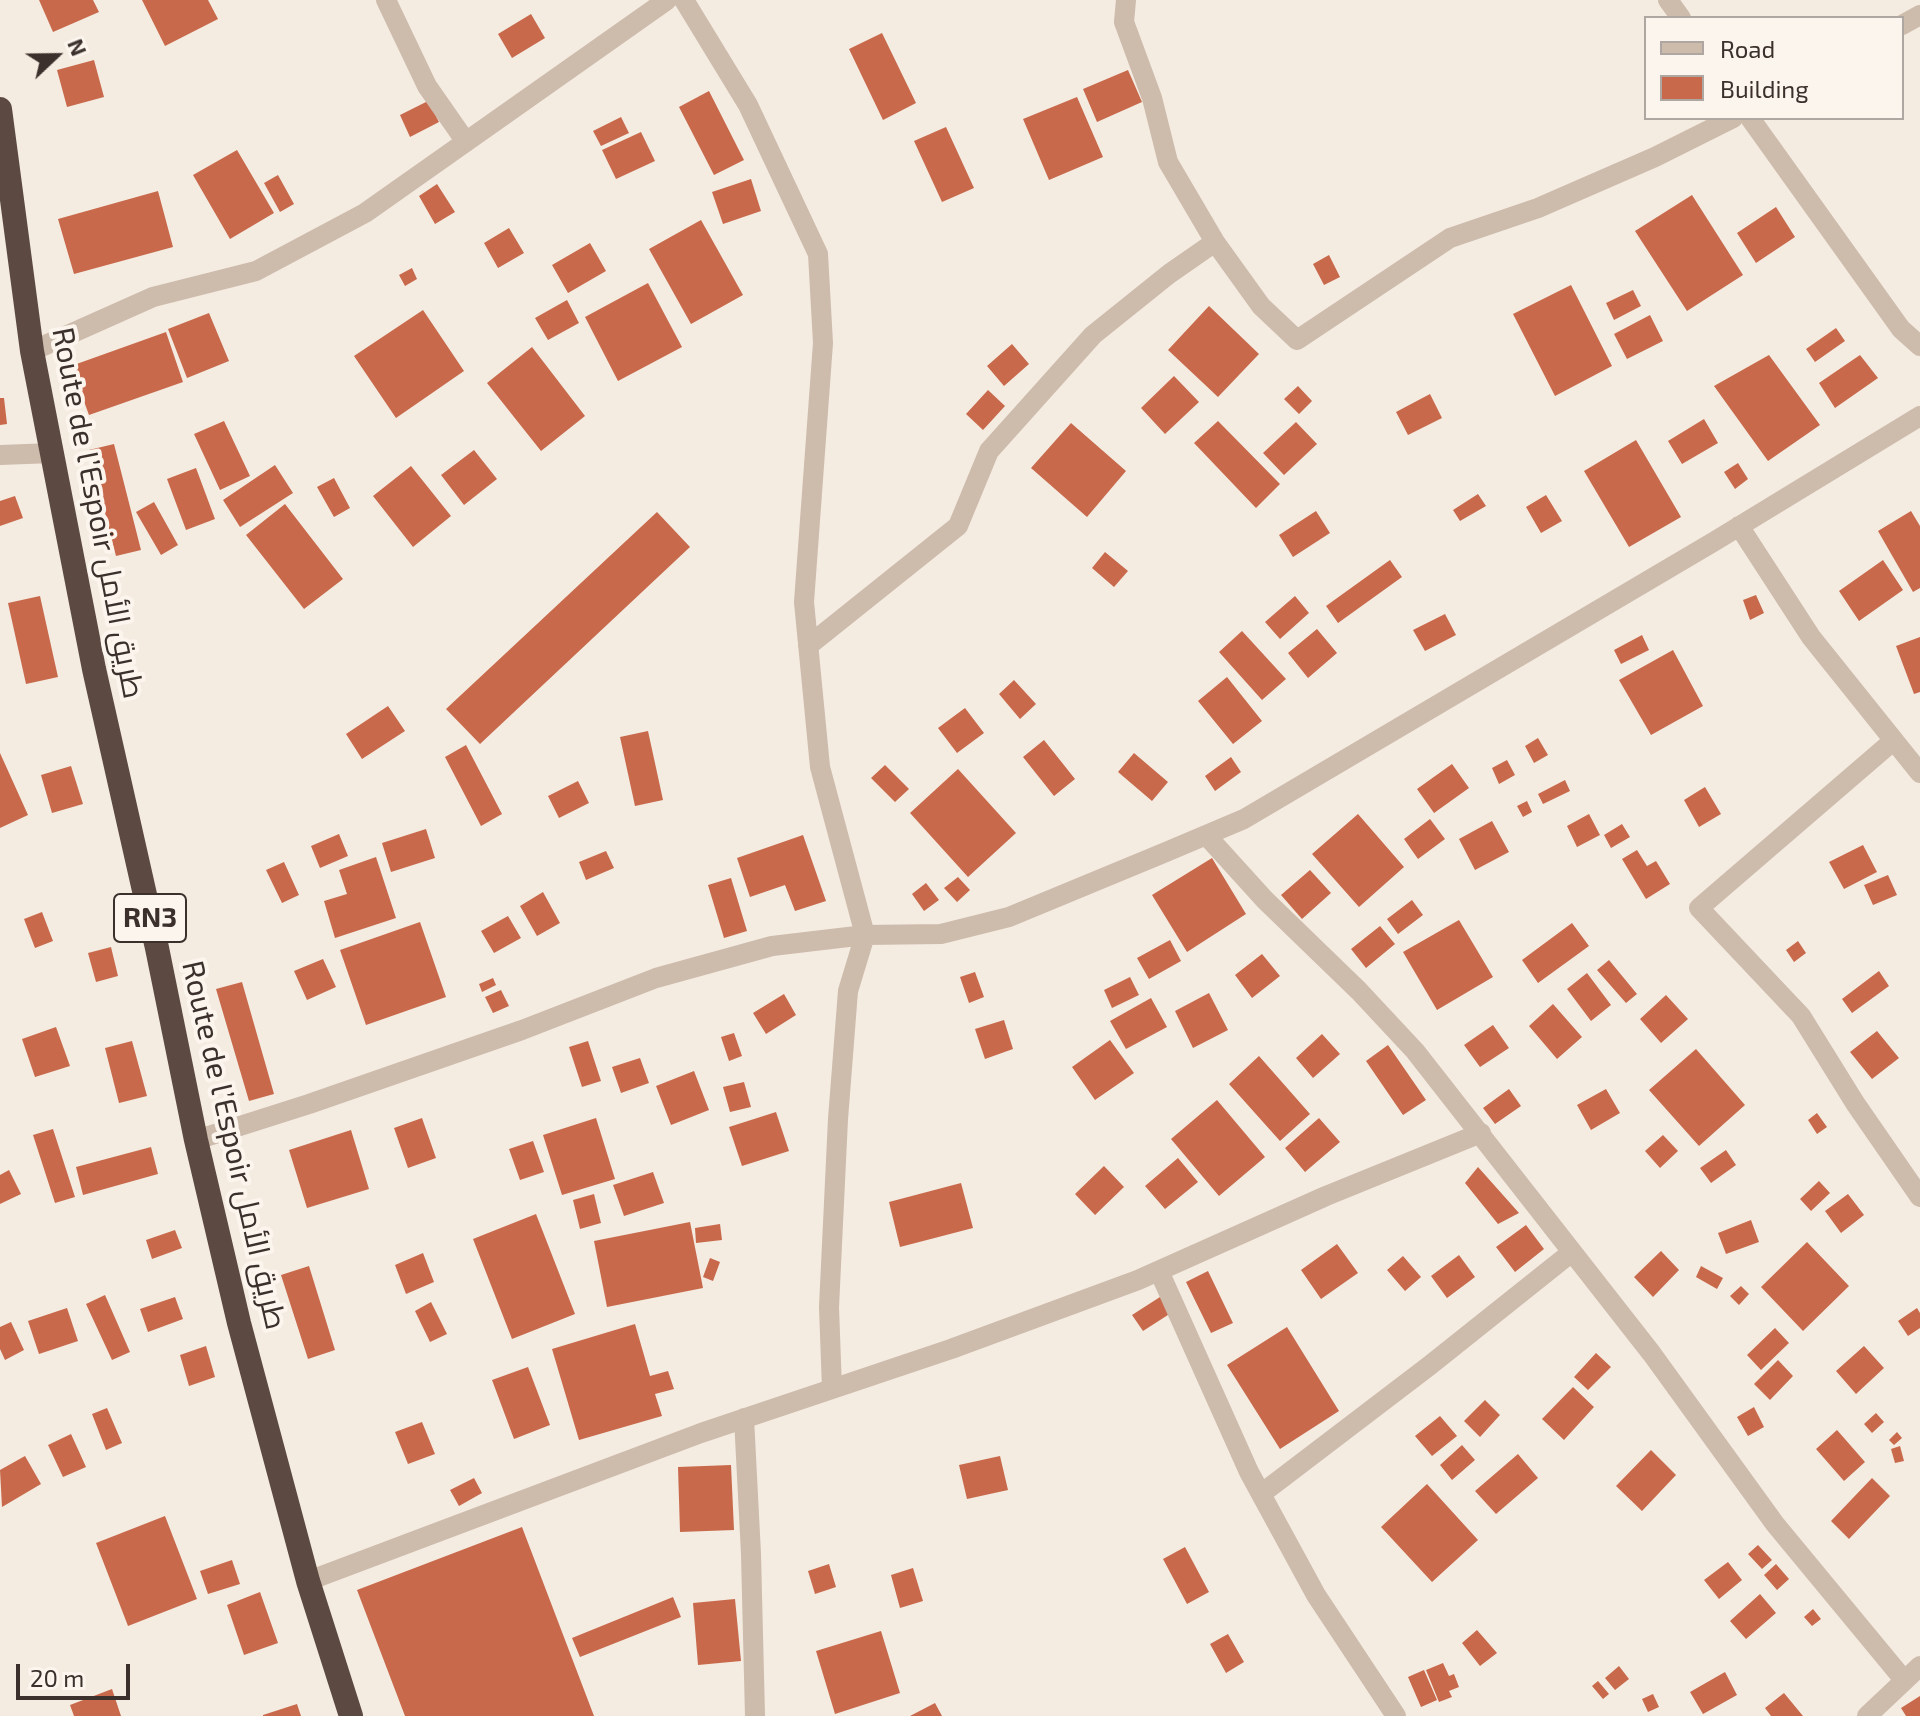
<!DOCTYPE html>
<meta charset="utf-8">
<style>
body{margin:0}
#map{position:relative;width:1920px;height:1716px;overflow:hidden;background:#f4ebe1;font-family:"Exo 2",sans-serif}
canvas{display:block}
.legend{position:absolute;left:1644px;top:16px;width:260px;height:104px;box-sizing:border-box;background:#fbf5ee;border:2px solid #aea6a0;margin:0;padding:10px 14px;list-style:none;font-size:24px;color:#3b302b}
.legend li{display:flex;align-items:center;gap:16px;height:40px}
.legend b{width:40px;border:2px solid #aea6a0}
.north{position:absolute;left:16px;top:16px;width:80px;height:80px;-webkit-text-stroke:6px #fbf5ee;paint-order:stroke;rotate:68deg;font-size:22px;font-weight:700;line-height:32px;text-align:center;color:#3b302b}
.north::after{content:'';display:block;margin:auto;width:28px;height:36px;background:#3b302b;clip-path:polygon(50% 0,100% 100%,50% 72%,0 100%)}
.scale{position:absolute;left:16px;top:1664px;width:114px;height:36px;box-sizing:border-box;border:4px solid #3b302b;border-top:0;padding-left:10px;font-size:24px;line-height:28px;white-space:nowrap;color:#3b302b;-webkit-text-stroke:6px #fbf5ee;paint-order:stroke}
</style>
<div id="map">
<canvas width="1920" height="1716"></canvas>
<ul class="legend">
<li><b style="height:10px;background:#cdbbac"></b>Road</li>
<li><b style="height:22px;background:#c8694b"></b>Building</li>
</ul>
<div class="north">N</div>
<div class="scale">20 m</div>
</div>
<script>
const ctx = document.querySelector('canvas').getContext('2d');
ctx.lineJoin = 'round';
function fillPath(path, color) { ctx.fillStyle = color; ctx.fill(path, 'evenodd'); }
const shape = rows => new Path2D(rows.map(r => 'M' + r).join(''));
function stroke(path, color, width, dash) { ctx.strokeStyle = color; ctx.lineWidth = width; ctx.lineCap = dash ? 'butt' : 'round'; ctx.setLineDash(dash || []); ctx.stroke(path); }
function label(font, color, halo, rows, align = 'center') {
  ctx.font = font + ' "Exo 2",Cairo,sans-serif'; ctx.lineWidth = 8; ctx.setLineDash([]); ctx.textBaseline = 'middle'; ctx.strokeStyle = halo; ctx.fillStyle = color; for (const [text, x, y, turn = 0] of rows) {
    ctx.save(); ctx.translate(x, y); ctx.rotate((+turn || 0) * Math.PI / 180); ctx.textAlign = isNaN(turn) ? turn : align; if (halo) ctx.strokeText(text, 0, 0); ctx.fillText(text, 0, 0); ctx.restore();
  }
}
fillPath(shape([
 [39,0,93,0,99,12,53,32],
 [142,0,208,0,218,19,165,46],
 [531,14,545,38,512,58,498,34],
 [882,33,916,103,883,120,849,49],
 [94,60,104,97,67,107,57,70],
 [1128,70,1142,102,1097,122,1083,89],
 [709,91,744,160,714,175,679,107],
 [1077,97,1103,157,1049,180,1023,119],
 [428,101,439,122,410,137,400,115],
 [621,117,629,133,601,146,593,131],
 [946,127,974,188,942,202,914,141],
 [641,132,655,161,616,179,602,150],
 [237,150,274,213,230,239,193,175],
 [278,175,294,204,280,212,264,183],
 [751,179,761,211,723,224,712,192],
 [437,184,455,212,435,224,419,196],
 [158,191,173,247,74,274,58,219],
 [1692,195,1743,275,1687,311,1635,231],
 [1776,207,1795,237,1756,263,1737,233],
 [701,220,743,295,691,324,649,249],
 [509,228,524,253,498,268,484,243],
 [590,243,606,271,568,293,552,265],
 [1329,255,1340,277,1324,285,1313,264],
 [412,268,417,279,405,286,399,275],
 [648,283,682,347,618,381,585,317],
 [1571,285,1612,366,1555,396,1513,314],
 [1633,290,1641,306,1614,320,1606,303],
 [567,300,579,323,548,340,535,318],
 [1209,306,1259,354,1218,397,1168,350],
 [423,310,464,371,396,418,354,356],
 [209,313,229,361,187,378,168,329],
 [1650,315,1663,341,1627,359,1614,334],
 [1836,328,1845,341,1815,362,1806,349],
 [166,332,183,382,89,415,71,366],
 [1012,344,1029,364,1004,386,987,366],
 [532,347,585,416,541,451,487,383],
 [1769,355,1820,425,1768,461,1714,386],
 [1860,355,1878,378,1835,408,1819,383],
 [1174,376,1199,402,1165,434,1141,408],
 [1298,386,1312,401,1299,414,1284,399],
 [988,390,1005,406,983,430,966,414],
 [1430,394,1442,418,1408,435,1396,412],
 [0,398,4,398,7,424,0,425],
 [1704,419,1718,443,1682,464,1668,441],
 [224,421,250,476,220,490,194,434],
 [1218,421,1280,484,1256,508,1194,443],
 [1296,422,1317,444,1284,475,1263,453],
 [1071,423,1126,471,1087,517,1031,468],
 [1636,440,1681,517,1629,547,1584,471],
 [114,444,141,550,116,556,89,450],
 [474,450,497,479,464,505,441,475],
 [1738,463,1748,479,1735,489,1724,472],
 [275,465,293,493,240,527,223,500],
 [411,466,451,516,413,547,373,496],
 [196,468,215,519,186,530,167,479],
 [334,478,350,508,334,517,317,487],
 [1478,494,1486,506,1460,521,1453,510],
 [1546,495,1562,521,1541,533,1526,507],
 [15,496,23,518,0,526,0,501],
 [154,502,178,545,161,555,136,512],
 [285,504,343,579,304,609,246,535],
 [1316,511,1330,533,1293,557,1279,535],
 [1911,511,1920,526,1920,588,1913,592,1878,531],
 [657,512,690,547,480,744,446,709],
 [1105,552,1128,571,1114,587,1092,568],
 [1390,560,1402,577,1338,623,1326,606],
 [1883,560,1903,590,1859,621,1839,591],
 [1756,595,1764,613,1750,620,1743,600],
 [40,596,58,677,26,684,8,603],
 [1295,596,1309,613,1280,639,1265,622],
 [1445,614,1456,635,1425,651,1413,630],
 [1317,629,1337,653,1308,678,1288,653],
 [1242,631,1286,679,1262,700,1219,652],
 [1642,635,1649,650,1621,664,1614,650],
 [1920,637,1920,692,1914,694,1896,646],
 [1673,650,1703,706,1651,735,1619,680],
 [1227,677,1262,721,1233,744,1198,701],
 [1014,680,1036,704,1020,719,999,694],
 [388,706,405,731,362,759,346,734],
 [965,708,984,733,957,753,938,728],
 [648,731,663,800,635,806,620,737],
 [1538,738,1548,755,1534,763,1525,746],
 [1044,740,1075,779,1054,796,1023,757],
 [466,745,502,814,481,826,445,757],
 [0,753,28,815,0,828],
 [1134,753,1168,782,1152,801,1118,772],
 [1231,757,1241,772,1215,791,1205,776],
 [1507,760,1515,775,1499,784,1492,768],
 [1452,764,1469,788,1434,813,1417,789],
 [885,765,909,789,895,802,871,778],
 [71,766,83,804,52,813,41,775],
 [958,769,1016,833,968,877,910,813],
 [1565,780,1570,791,1543,804,1538,794],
 [578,781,589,803,559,818,548,796],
 [1705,787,1721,814,1699,827,1684,800],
 [1527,801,1532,812,1523,817,1517,806],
 [1358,814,1404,867,1359,907,1312,854],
 [1589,814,1600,835,1577,847,1567,826],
 [1430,819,1445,839,1418,859,1404,839],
 [1492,821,1509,852,1475,870,1459,839],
 [1622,824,1630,837,1611,848,1604,835],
 [426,829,435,858,391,872,382,843],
 [339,834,348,856,320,868,311,846],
 [803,835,826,901,795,911,785,885,750,897,737,858],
 [1863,845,1877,872,1844,889,1829,862],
 [1637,850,1647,866,1656,861,1670,884,1646,899,1622,859],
 [606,851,614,868,586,880,579,862],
 [376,857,396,918,335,938,324,901,347,894,339,870],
 [1212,858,1246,914,1187,952,1152,895],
 [284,862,299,895,282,903,266,870],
 [1310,870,1331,893,1302,919,1281,895],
 [1888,875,1897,895,1873,905,1864,885],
 [958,877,970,890,957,902,944,888],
 [731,878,747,931,724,938,708,885],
 [926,883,939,900,924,911,912,894],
 [543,892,560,923,537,936,520,906],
 [1412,900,1423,915,1398,934,1387,919],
 [42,912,53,941,35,948,24,919],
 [508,916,521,938,494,953,481,931],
 [1459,920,1493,977,1437,1010,1403,952],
 [420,922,446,997,366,1025,340,950],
 [1572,923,1589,946,1538,983,1522,960],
 [1380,926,1395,944,1366,968,1351,949],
 [1170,940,1181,961,1149,979,1137,958],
 [1798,941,1806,953,1794,962,1786,950],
 [111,947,118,976,96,982,88,953],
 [1262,954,1280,976,1252,998,1235,975],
 [323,959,336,987,307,1000,294,971],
 [1609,960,1637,994,1626,1003,1597,970],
 [1879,971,1889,986,1852,1013,1842,999],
 [975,972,984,997,969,1003,960,977],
 [1587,973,1611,1005,1591,1021,1567,989],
 [1130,977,1139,995,1112,1008,1104,990],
 [493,978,496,985,482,992,479,984],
 [242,982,274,1094,249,1101,216,989],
 [501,990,509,1006,493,1013,485,997],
 [1209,993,1228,1030,1193,1048,1175,1011],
 [784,994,796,1015,766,1034,753,1013],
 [1666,995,1688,1019,1661,1043,1640,1019],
 [1151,998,1167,1027,1126,1049,1110,1021],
 [1553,1004,1582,1037,1557,1059,1529,1026],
 [1004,1020,1013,1049,985,1059,975,1029],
 [1493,1025,1509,1048,1480,1067,1464,1045],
 [56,1027,70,1066,35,1077,22,1039],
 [1877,1031,1899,1058,1872,1079,1850,1052],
 [734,1033,742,1056,729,1061,721,1037],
 [1322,1034,1340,1054,1313,1078,1296,1058],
 [1110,1040,1134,1073,1095,1100,1072,1067],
 [132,1041,147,1096,119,1103,105,1048],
 [588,1041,601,1081,582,1087,569,1047],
 [1388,1045,1426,1100,1403,1115,1366,1061],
 [1696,1049,1745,1105,1699,1146,1649,1090],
 [1259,1056,1310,1114,1280,1141,1229,1084],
 [640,1058,649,1083,621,1093,612,1067],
 [694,1071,709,1110,671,1125,656,1086],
 [744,1082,751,1107,730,1112,723,1087],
 [1509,1089,1521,1106,1495,1124,1483,1108],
 [1606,1089,1620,1113,1591,1130,1577,1105],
 [1217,1100,1265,1157,1219,1196,1171,1139],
 [776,1112,789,1151,742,1166,729,1127],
 [1817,1113,1827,1127,1817,1134,1808,1120],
 [422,1118,436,1158,408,1168,394,1128],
 [596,1118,615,1179,562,1195,543,1135],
 [1319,1118,1340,1142,1305,1172,1285,1148],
 [53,1129,75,1197,55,1203,33,1135],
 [351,1130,369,1189,307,1208,289,1150],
 [1663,1135,1678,1151,1660,1168,1645,1151],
 [533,1141,544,1172,520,1180,509,1149],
 [151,1147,158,1174,83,1195,76,1167],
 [1726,1150,1736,1165,1711,1183,1700,1168],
 [1178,1158,1198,1182,1165,1209,1145,1186],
 [1104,1166,1124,1187,1095,1215,1075,1194],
 [1478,1167,1519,1213,1498,1224,1465,1183],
 [9,1170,21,1194,0,1204,0,1175],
 [653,1172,664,1203,624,1216,613,1185],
 [1819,1181,1830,1193,1811,1211,1800,1199],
 [961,1183,973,1228,900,1247,889,1202],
 [594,1194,601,1223,580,1229,573,1200],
 [1848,1194,1864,1215,1841,1233,1825,1211],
 [536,1214,575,1314,512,1339,473,1239],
 [1751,1220,1759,1242,1726,1254,1718,1233],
 [690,1222,703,1288,607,1307,594,1241],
 [720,1224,722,1240,696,1243,695,1228],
 [1526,1225,1544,1249,1515,1272,1496,1247],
 [175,1230,182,1248,152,1259,146,1240],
 [1807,1242,1849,1286,1803,1331,1761,1287],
 [1337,1244,1358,1273,1321,1299,1301,1270],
 [1661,1251,1679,1270,1653,1297,1634,1277],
 [423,1253,434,1282,406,1294,395,1265],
 [1459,1255,1475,1277,1447,1298,1431,1276],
 [1403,1256,1421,1277,1405,1291,1387,1270],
 [710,1258,720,1262,713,1281,703,1277],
 [309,1266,335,1350,308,1359,281,1275],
 [1701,1266,1723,1278,1717,1289,1696,1277],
 [1208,1271,1233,1323,1211,1333,1186,1282],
 [1741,1286,1749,1294,1739,1305,1730,1296],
 [105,1295,130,1352,112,1360,86,1304],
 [175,1297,183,1319,148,1332,140,1309],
 [1160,1297,1171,1313,1143,1331,1132,1315],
 [431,1302,447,1334,430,1342,415,1311],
 [67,1308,78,1341,39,1354,28,1321],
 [1917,1308,1920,1313,1920,1328,1908,1336,1898,1321],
 [11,1322,24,1350,5,1360,0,1349,0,1327],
 [635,1324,650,1376,668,1371,674,1389,655,1394,662,1416,579,1440,552,1349],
 [1287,1327,1339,1411,1280,1449,1227,1365],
 [1775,1328,1789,1343,1761,1370,1747,1355],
 [206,1346,215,1377,189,1386,180,1355],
 [1864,1346,1884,1368,1856,1394,1836,1371],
 [1596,1353,1611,1367,1588,1390,1574,1377],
 [1778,1360,1793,1376,1770,1400,1754,1384],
 [528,1367,550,1425,514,1439,492,1380],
 [1573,1387,1594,1407,1564,1440,1542,1419],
 [1485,1400,1500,1415,1480,1437,1464,1421],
 [1754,1407,1764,1427,1748,1436,1737,1417],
 [107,1408,122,1443,106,1450,92,1414],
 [1876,1413,1884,1422,1872,1433,1864,1424],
 [1440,1416,1457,1436,1432,1456,1415,1436],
 [422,1422,435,1454,408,1464,395,1432],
 [1837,1430,1865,1462,1844,1481,1816,1449],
 [1897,1432,1902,1438,1894,1445,1889,1440],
 [71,1434,86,1467,63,1477,48,1445],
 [1462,1445,1475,1460,1452,1480,1440,1465],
 [1900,1446,1904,1461,1895,1463,1891,1449],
 [1651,1450,1676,1475,1642,1511,1616,1486],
 [1518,1454,1538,1478,1496,1514,1475,1491],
 [25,1456,41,1484,2,1507,0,1470],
 [1000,1456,1008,1490,967,1499,959,1465],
 [731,1465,734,1530,680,1532,678,1467],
 [474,1478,482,1493,459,1506,450,1490],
 [1872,1478,1890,1496,1849,1539,1831,1521],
 [1427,1484,1478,1540,1432,1582,1381,1527],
 [165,1516,197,1599,128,1626,96,1543],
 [522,1527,594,1716,405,1716,357,1590],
 [1758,1545,1772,1560,1762,1569,1748,1554],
 [1185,1547,1209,1592,1187,1604,1163,1559],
 [232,1560,240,1584,208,1594,200,1571],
 [1728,1562,1742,1580,1719,1599,1704,1580],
 [829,1564,836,1587,815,1594,808,1571],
 [1776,1564,1789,1579,1777,1590,1764,1575],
 [913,1568,923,1601,900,1608,891,1575],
 [260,1592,278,1643,244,1655,227,1605],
 [1760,1594,1776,1613,1746,1639,1730,1621],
 [673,1597,681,1617,580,1657,572,1638],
 [735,1599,741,1661,698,1665,693,1603],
 [1813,1609,1821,1619,1812,1626,1804,1617],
 [1477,1630,1497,1653,1480,1666,1462,1643],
 [881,1631,900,1693,835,1714,816,1651],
 [1228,1634,1244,1662,1226,1673,1210,1644],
 [1443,1663,1449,1676,1454,1674,1459,1687,1449,1691,1452,1697,1439,1702,1426,1670],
 [1619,1666,1629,1679,1615,1690,1605,1678],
 [1424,1670,1437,1700,1421,1707,1408,1677],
 [1725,1672,1737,1695,1703,1714,1690,1692],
 [1598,1681,1609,1694,1603,1699,1592,1686],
 [112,1689,121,1716,74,1716,70,1705],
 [1784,1693,1803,1716,1771,1716,1765,1708],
 [1653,1694,1659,1707,1648,1712,1642,1699],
 [1920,1696,1920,1716,1906,1716,1901,1708],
 [935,1703,942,1716,910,1716],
 [297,1704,301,1716,263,1716,263,1715]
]), '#c8694b');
stroke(shape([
 [386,0,427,86,466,142],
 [684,0,748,105,818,254,823,343,804,602,820,767,865,935,848,991,838,1119,829,1307,832,1389],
 [1126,0,1124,22,1152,98,1168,162,1215,242,1261,306,1297,340,1450,238,1538,208,1655,157,1733,118],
 [1668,0,1681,18],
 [1902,25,1920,15],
 [1750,118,1901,329,1920,346],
 [32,351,153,297,256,271,365,213,667,0],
 [0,455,53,453],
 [1739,526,1811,637,1920,773],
 [808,646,958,526,989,451,1093,335,1169,274,1215,242],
 [1893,741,1699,908,1801,1016,1855,1103,1920,1197],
 [1206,835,1265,900,1359,991,1415,1051,1652,1354,1775,1524,1904,1680],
 [196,1140,309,1104,522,1030,656,978,772,946,865,935,941,934,1009,917,1166,852,1244,819,1715,541,1920,416],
 [1159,1271,1249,1472,1316,1595,1396,1716],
 [744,1418,751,1554,755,1716],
 [1261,1494,1429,1366,1572,1252],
 [308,1581,701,1433,951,1349,1138,1280,1326,1196,1481,1133],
 [1867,1716,1920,1666]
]), '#cdbbac', 20);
stroke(shape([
 [0,109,32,351,94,669,157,948,196,1140,239,1323,308,1581,351,1716]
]), '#5c4a42', 24);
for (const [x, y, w] of [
 [150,918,72]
]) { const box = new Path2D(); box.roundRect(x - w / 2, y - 24, w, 48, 6); ctx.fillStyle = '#fbf5ee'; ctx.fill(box); stroke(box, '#3b302b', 2); }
label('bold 28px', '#3b302b', null, [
 ["RN3",150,918]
]);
label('30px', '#3b302b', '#fbf5ee', [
 ["Route de l’Espoir طريق الأمل",98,513,79],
 ["Route de l’Espoir طريق الأمل",234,1145,77]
]);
</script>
